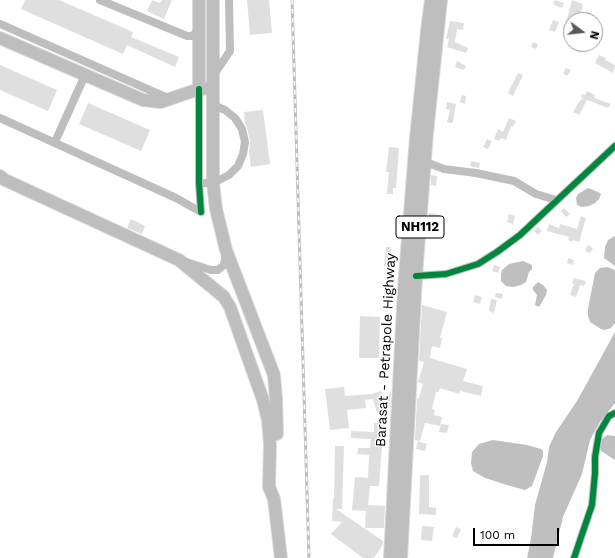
<!DOCTYPE html>
<style>
body{margin:0}
#map{position:relative;width:615px;height:558px;overflow:hidden;background:#fff;font-family:"Work Sans",sans-serif}
canvas{display:block}
.north{position:absolute;left:563px;top:12px;width:40px;height:40px;box-sizing:border-box;background:#fff;border:1px solid #999;border-radius:50%;rotate:105deg;font-size:11px;font-weight:700;line-height:16px;text-align:center;color:#000}
.north::after{content:'';display:block;margin:auto;width:14px;height:18px;background:#595959;clip-path:polygon(50% 0,100% 100%,50% 72%,0 100%)}
.scale{position:absolute;left:473px;top:528px;width:86px;height:18px;box-sizing:border-box;border:2px solid #000;border-top:0;padding-left:5px;font-size:12px;line-height:14px;white-space:nowrap;color:#000;-webkit-text-stroke:3px #fff;paint-order:stroke}
</style>
<div id="map">
<canvas width="615" height="558"></canvas>
<div class="north">N</div>
<div class="scale">100 m</div>
</div>
<script>
const ctx = document.querySelector('canvas').getContext('2d');
ctx.lineJoin = 'round';
function fillPath(path, color) { ctx.fillStyle = color; ctx.fill(path, 'evenodd'); }
const shape = rows => new Path2D(rows.map(r => 'M' + r).join(''));
function stroke(path, color, width, dash) { ctx.strokeStyle = color; ctx.lineWidth = width; ctx.lineCap = dash ? 'butt' : 'round'; ctx.setLineDash(dash || []); ctx.stroke(path); }
function label(font, color, halo, rows, align = 'center') {
  ctx.font = font + ' "Work Sans",sans-serif'; ctx.lineWidth = 3; ctx.setLineDash([]); ctx.textBaseline = 'middle'; ctx.strokeStyle = halo; ctx.fillStyle = color; for (const [text, x, y, turn = 0] of rows) {
    ctx.save(); ctx.translate(x, y); ctx.rotate((+turn || 0) * Math.PI / 180); ctx.textAlign = isNaN(turn) ? turn : align; if (halo) ctx.strokeText(text, 0, 0); ctx.fillText(text, 0, 0); ctx.restore();
  }
}
fillPath(shape([
 [588,188,598,192,601,194,599,199,595,203,589,206,582,207,577,205,576,198,578,194],
 [615,236,615,266,604,258,605,247,608,240],
 [523,261,532,265,532,269,529,272,526,282,521,285,513,287,506,286,501,281,501,275,502,270,509,264],
 [607,267,615,270,615,323,611,328,605,330,601,329,590,322,588,316,588,309,595,273,600,268],
 [538,282,543,285,547,290,546,295,539,307,535,305,537,295,533,290,533,287],
 [615,332,615,403,600,422,590,440,582,474,563,517,553,558,527,558,531,539,535,505,547,462,549,447,556,432,577,401],
 [607,435,615,436,615,460,601,451,600,446,602,439],
 [493,440,527,445,541,449,543,451,543,456,532,486,525,490,507,485,485,478,473,471,471,463,472,452,479,444]
]), '#bfbfbf');
fillPath(shape([
 [25,0,59,0,133,32,131,37,179,57,175,67,127,45,123,54,21,9],
 [152,0,160,3,162,0,172,0,164,19,147,11],
 [247,0,269,0,272,33,250,35],
 [555,0,564,3,562,8,553,4],
 [572,0,583,4,579,20,571,20,571,24,566,22],
 [553,20,559,22,555,32,549,30],
 [450,21,464,23,463,30,457,29,455,42,468,48,466,53,447,47,449,39,446,39],
 [533,42,538,44,536,49,531,47],
 [599,55,606,58,605,60,615,65,613,73,595,63],
 [457,61,466,66,464,70,455,67],
 [0,65,57,90,48,111,0,90],
 [566,68,571,70,567,76,563,73],
 [518,73,523,75,513,96,508,93],
 [587,91,595,95,594,98,611,104,608,108,587,100,579,115,573,112,581,99,583,100,583,99,581,97,582,94,585,95],
 [462,95,466,96,465,104,460,102],
 [447,102,456,104,453,122,451,123,447,122,450,110,446,109],
 [88,103,150,130,141,151,79,124],
 [263,110,270,164,251,167,249,153,250,141,247,128,245,123,244,112],
 [509,118,516,121,513,127,511,126,506,140,501,138,499,141,494,139,498,129,503,132],
 [487,139,492,141,488,149,483,147],
 [389,147,399,148,396,188,393,188,393,194,387,194,389,172,386,172],
 [471,161,480,163,479,168,470,166],
 [431,175,437,176,436,186,431,185],
 [564,208,570,214,566,217,561,211],
 [429,213,440,215,438,223,428,221],
 [509,214,515,216,513,224,507,222],
 [581,216,586,218,579,242,573,240,572,242,568,240,569,237,547,231,549,224,559,228,560,224,577,229],
 [131,219,145,226,142,234,127,228],
 [538,227,542,231,538,235,534,231],
 [588,245,593,248,590,253,585,251],
 [386,247,391,247,389,267,384,266],
 [568,258,574,260,573,265,567,263],
 [494,265,500,267,498,273,492,271],
 [574,278,586,281,584,286,580,285,576,297,570,295,574,284,572,283],
 [496,293,503,294,502,299,495,297],
 [475,295,482,297,480,304,473,302],
 [491,299,497,300,494,313,489,311],
 [422,305,447,312,440,338,442,338,440,348,432,346,430,358,467,369,463,381,483,386,481,396,460,391,459,394,440,388,439,392,436,392,432,409,435,410,434,415,442,417,440,426,425,423,420,441,415,440,417,398,419,398,423,384,418,382,424,362,419,361],
 [360,316,380,317,379,358,359,358],
 [344,387,345,396,372,394,381,391,385,411,377,413,373,399,365,400,366,408,347,410,349,428,330,430,325,389],
 [390,392,391,392,390,406,386,405],
 [374,423,382,423,381,445,382,445,379,486,370,486,368,505,385,506,384,528,365,528,366,511,352,510,355,477,368,478,369,455,357,454,358,448,370,448,371,439,351,438,351,431,374,432],
 [441,424,449,425,447,433,439,432],
 [418,441,427,444,425,451,416,449],
 [335,446,344,446,342,509,336,509,383,541,383,544,374,558,363,558,331,534,342,522,332,521,333,499,334,499],
 [420,475,429,475,429,507,436,508,436,515,419,514],
 [422,526,434,527,432,541,421,540],
 [456,527,461,529,457,538,452,536]
]), '#dfdfdf');
const highway = shape([
 [199,0,199,89],
 [213,0,213,183,216,209,226,250,274,375,276,398,277,434],
 [0,38,143,100,161,102,199,89,213,88],
 [0,176,5,180,179,260,224,297,230,307,263,400,268,420,270,444,269,487,274,499,281,558],
 [390,558,404,288,416,138,427,31,431,0],
 [401,558,416,276,427,133,441,0]
]);
stroke(highway, '#dbdbdb', 14);
stroke(shape([
 [100,0,187,36,192,36,199,30],
 [0,24,170,99],
 [213,76,230,51,229,0],
 [199,89,199,183,201,212],
 [0,118,176,198,201,212],
 [55,142,85,75],
 [426,162,444,169,476,173,514,181,536,194,556,200],
 [199,183,213,183,229,175,238,166,243,154,245,142,242,129,235,118,225,110,213,105],
 [186,262,211,270,218,270,224,265,226,253],
 [416,276,446,274,478,264,497,252,520,235,615,146],
 [574,558,592,505,595,473,595,457,599,433,609,416,615,413]
]), '#bebebe', 8);
stroke(highway, '#bebebe', 12);
const rail = shape([
 [292,0,309,558]
]);
stroke(rail, '#bebebe', 3);
stroke(rail, '#fff', 1.5, [4.5]);
stroke(shape([
 [199,89,199,183,201,212],
 [416,276,446,274,478,264,497,252,520,235,615,146],
 [574,558,592,505,595,473,595,457,599,433,609,416,615,413]
]), '#00873e', 6);
for (const [x, y, w] of [
 [420,227,48]
]) { const box = new Path2D(); box.roundRect(x - w / 2, y - 11, w, 22, 3); ctx.fillStyle = '#fff'; ctx.fill(box); stroke(box, '#000', 1); }
label('bold 13px', '#000', null, [
 ["NH112",420,227]
]);
label('14px', '#000', '#fff', [
 ["Barasat - Petrapole Highway",386,350,-87]
]);
</script>
